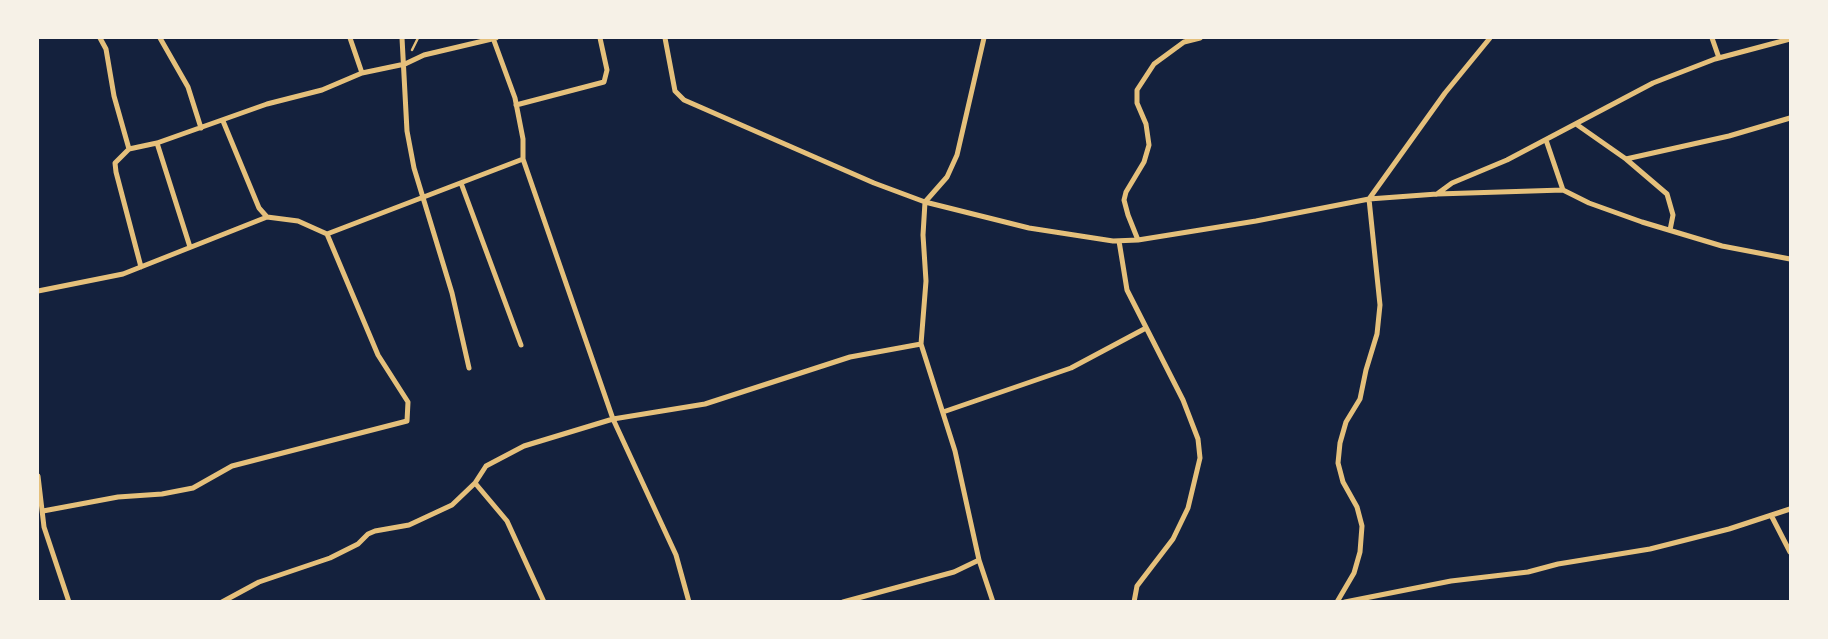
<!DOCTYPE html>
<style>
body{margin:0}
#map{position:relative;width:1828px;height:639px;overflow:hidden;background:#14213d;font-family:Mulish,sans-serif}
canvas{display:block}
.frame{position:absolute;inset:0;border:39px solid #f6f1e7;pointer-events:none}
</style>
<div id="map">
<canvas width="1828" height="639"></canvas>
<div class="frame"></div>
</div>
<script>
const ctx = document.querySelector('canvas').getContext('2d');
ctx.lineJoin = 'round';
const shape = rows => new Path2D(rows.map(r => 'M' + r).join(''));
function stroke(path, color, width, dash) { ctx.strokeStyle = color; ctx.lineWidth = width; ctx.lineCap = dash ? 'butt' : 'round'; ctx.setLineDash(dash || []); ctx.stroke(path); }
stroke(shape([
 [412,50,418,38]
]), '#e5c07b', 2.5);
stroke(shape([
 [100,38,106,49,114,96,129,149,157,143,267,104,322,90,362,73,405,64,424,55,496,38],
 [160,38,188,87,201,128],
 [350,38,362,73],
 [402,38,407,131,414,168,452,293,469,368],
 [493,38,515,98,523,139,523,159,613,419,676,555,689,602],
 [665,38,675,91,684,100,874,183,925,202,1029,228,1113,241,1138,240,1256,221,1369,199,1437,194,1563,190,1589,203,1642,222,1722,246,1790,259],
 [984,38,957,155,947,177,925,202,923,235,926,281,921,344,955,451,979,560,993,602],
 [1712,38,1719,58],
 [516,105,604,82,607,70,600,38],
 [1576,124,1626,159,1667,194,1673,215,1670,230],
 [1546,140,1563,190],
 [157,143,190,247],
 [129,149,115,163,116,172,141,267],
 [1626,159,1729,136,1790,118],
 [461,183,521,345],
 [1437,194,1452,183,1507,160,1653,83,1715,59,1790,39],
 [327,234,523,159],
 [1138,240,1128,215,1124,200,1126,192,1144,162,1149,145,1146,124,1137,103,1137,90,1154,64,1184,42,1200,38],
 [1119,241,1127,290,1183,400,1198,439,1200,458,1188,508,1173,539,1137,586,1134,602],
 [38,291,123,274,267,217],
 [943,412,1071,368,1146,328],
 [38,476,44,527,69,602],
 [475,483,507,521,544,602],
 [43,511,118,497,162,494,193,488,232,466,407,421,408,402,378,355,327,234,298,221,267,217,259,208,223,121],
 [1771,515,1790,552],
 [222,602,259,582,330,558,358,544,368,534,375,531,409,525,452,505,475,483,486,466,524,446,613,419,705,404,850,357,921,344],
 [843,602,954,572,979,560],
 [1337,602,1354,573,1360,552,1362,526,1357,507,1343,482,1338,463,1340,443,1346,422,1360,399,1366,370,1377,334,1380,305,1369,199,1445,93,1490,38],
 [1345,602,1451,581,1528,572,1558,564,1650,549,1729,529,1790,509]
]), '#e5c07b', 5);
</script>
